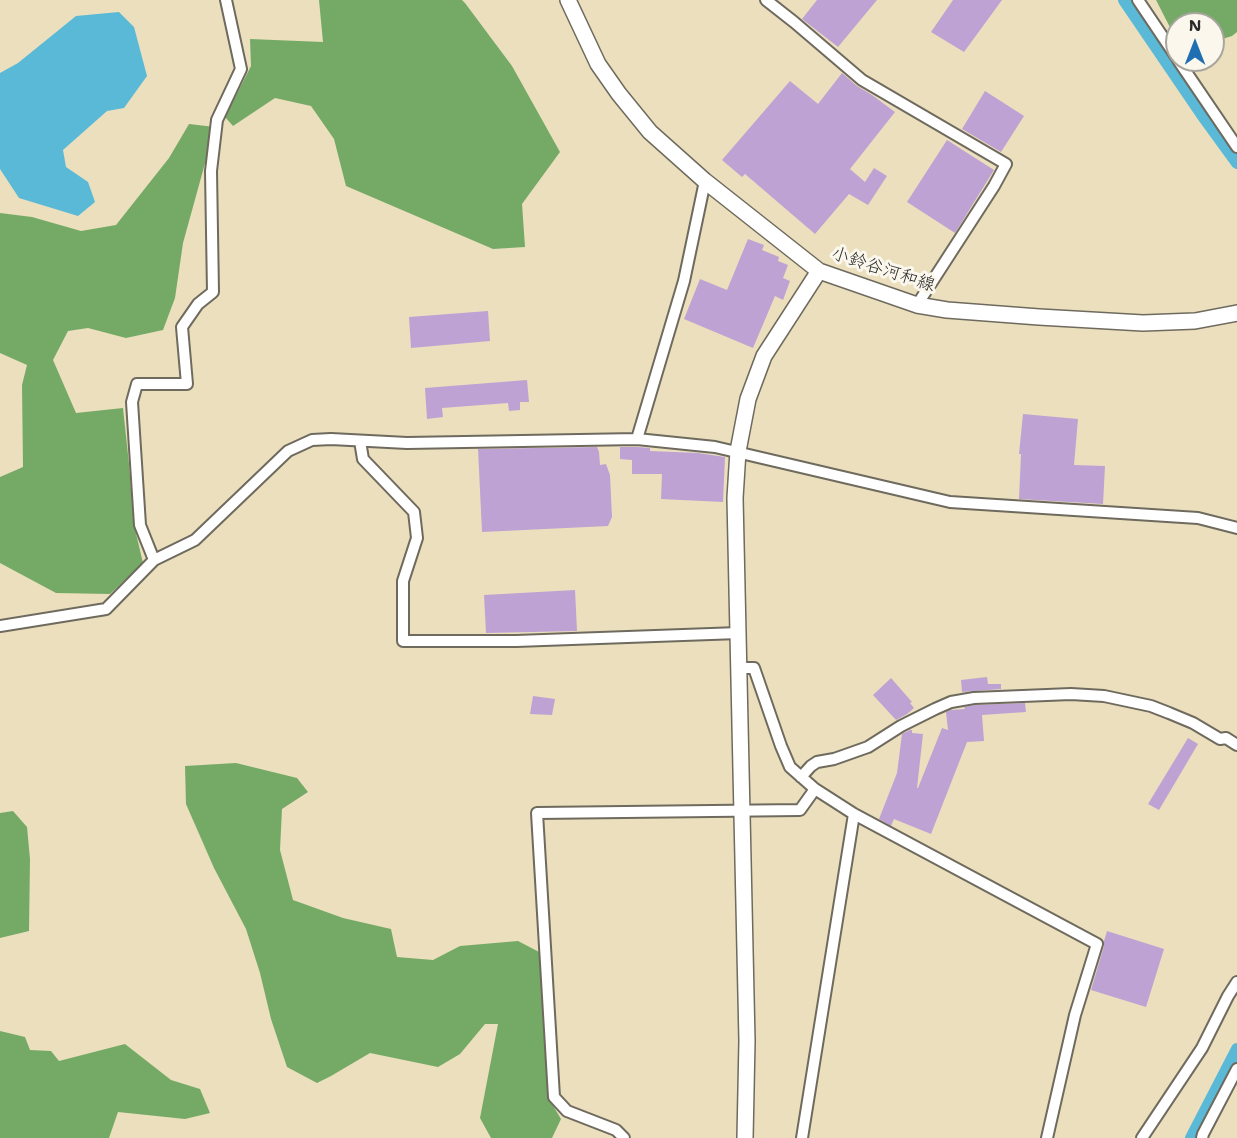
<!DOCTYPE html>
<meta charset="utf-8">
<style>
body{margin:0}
#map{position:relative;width:1237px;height:1138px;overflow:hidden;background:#ebdfbd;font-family:"Shantell Sans",sans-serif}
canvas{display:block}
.north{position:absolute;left:1165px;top:12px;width:60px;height:60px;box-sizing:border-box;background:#fbf7ec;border:2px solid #a8a59f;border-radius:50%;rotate:0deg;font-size:16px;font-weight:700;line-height:24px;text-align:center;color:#2b2b2b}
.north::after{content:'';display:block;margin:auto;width:21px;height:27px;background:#1f6fb2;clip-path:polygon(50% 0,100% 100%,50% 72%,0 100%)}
</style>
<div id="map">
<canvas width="1237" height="1138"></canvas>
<div class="north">N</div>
</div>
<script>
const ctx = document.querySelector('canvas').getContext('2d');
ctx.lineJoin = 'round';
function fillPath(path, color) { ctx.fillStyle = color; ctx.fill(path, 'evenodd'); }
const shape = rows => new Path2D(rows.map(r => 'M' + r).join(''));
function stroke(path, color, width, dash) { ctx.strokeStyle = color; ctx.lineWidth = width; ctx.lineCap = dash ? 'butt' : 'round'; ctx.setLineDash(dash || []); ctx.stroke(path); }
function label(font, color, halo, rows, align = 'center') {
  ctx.font = font + ' "Shantell Sans","Klee One",sans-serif'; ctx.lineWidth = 6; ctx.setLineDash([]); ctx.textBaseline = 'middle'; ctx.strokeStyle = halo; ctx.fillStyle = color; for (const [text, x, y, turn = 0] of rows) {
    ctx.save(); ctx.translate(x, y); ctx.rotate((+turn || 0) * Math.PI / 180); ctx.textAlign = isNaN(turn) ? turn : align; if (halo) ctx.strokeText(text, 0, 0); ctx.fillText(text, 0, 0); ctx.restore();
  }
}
fillPath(shape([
 [319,0,462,0,465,3,512,66,560,152,522,204,525,247,493,249,346,186,334,139,311,106,275,98,233,126,225,117,251,66,250,39,323,42],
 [1156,0,1237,0,1237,32,1232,36,1213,42,1213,24,1177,24,1177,41],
 [189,124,215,127,183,243,175,298,163,330,126,338,88,328,68,331,53,360,76,413,123,408,129,464,134,525,143,563,110,594,56,593,0,563,0,477,23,467,22,385,27,365,0,353,0,213,32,217,81,231,116,225,169,158],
 [236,763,297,778,308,792,282,809,280,850,293,900,343,918,391,929,397,957,433,960,460,946,518,941,543,954,549,1099,561,1119,552,1138,491,1138,480,1118,498,1024,485,1024,460,1054,438,1067,370,1053,331,1076,317,1083,287,1067,271,1019,260,973,246,929,214,868,186,804,185,766],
 [13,811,27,827,30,859,29,931,0,938,0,813],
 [0,1031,25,1037,30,1050,51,1051,59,1061,125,1044,171,1080,200,1089,210,1113,185,1119,118,1112,109,1138,0,1138]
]), '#75aa66');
fillPath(shape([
 [119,12,134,27,147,76,124,108,107,111,63,150,66,167,88,182,95,202,78,216,19,198,0,169,0,73,18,63,76,16]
]), '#59b9d7');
stroke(shape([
 [1124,0,1205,119,1237,163],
 [1191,1138,1237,1049]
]), '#59b9d7', 12);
fillPath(shape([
 [817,0,877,0,838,47,802,19],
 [953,0,1002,0,964,52,931,32],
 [842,73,857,86,872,95,895,112,850,169,865,182,874,168,887,176,868,205,849,194,815,234,745,174,742,177,722,160,790,81,818,104],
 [985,91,1024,116,1001,152,962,129],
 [947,140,994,170,955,233,907,202],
 [748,239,764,245,762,250,779,257,778,261,788,265,783,278,790,281,783,300,775,296,753,348,684,319,700,279,727,290],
 [488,311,490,341,411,348,409,317],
 [527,380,529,402,520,402,520,410,509,411,508,403,442,408,443,417,427,419,425,388],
 [1023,414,1078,419,1074,465,1105,466,1103,504,1019,499,1021,454,1019,454],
 [597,447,599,452,600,465,606,464,610,475,612,517,608,526,482,532,478,449],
 [620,447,637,447,650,448,650,451,698,453,725,457,723,502,661,499,662,474,632,474,632,460,620,459],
 [575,590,577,631,486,633,484,595],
 [987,677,988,684,1001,684,1001,689,962,692,961,680],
 [891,678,912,702,910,703,914,708,907,714,896,720,873,695],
 [533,696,555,699,552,715,530,714],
 [1025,703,1026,712,982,715,984,741,967,742,931,834,894,819,891,826,879,819,897,773,902,734,910,730,912,730,912,733,923,734,917,788,918,788,942,728,948,730,946,712,951,710,965,709,964,707,975,705],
 [1188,738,1198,744,1159,810,1148,804],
 [1107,931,1164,949,1146,1007,1091,990,1104,946,1104,941]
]), '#bea2d4');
const street = shape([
 [766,0,794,22,862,80,1006,164,994,186,917,305],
 [1138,0,1177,58],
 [1178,60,1237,147],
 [637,439,684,281,705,181],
 [360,441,363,459,414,512,417,538,403,581,403,641,516,641,739,633],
 [154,560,140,525,132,402,137,384,187,384,182,327,198,304,213,292,211,171,217,120,241,69,226,0],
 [0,626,106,609,154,560,195,540,288,451,312,440,331,439,407,443,637,439,715,447,950,502,1198,518,1237,528],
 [739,668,754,668,781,746,790,767,815,789,854,814,1097,944,1075,1015,1047,1138],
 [801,777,811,766,817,762,834,759,868,747,901,726,935,709,951,702,974,698,1071,694,1104,696,1151,706,1169,713,1193,723,1220,739,1226,738,1237,745],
 [624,1138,616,1130,567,1111,554,1097,537,813,800,810,815,789],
 [802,1138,854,814],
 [1142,1138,1202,1048,1228,996,1237,982],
 [1202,1138,1203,1134,1237,1069]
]);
const secondary = shape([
 [568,0,598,64,619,94,650,132,705,181,819,271,917,305,947,310,1039,317,1143,323,1195,321,1237,313],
 [745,1138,747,1041,735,498,738,451,748,399,764,356,819,271]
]);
stroke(street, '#6e6a5e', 14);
stroke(secondary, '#6e6a5e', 18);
stroke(street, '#fff', 10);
stroke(secondary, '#fff', 15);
label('18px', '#2b2b2b', '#fbf7ec', [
 ["小鈴谷河和線",883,270,18]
]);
</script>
